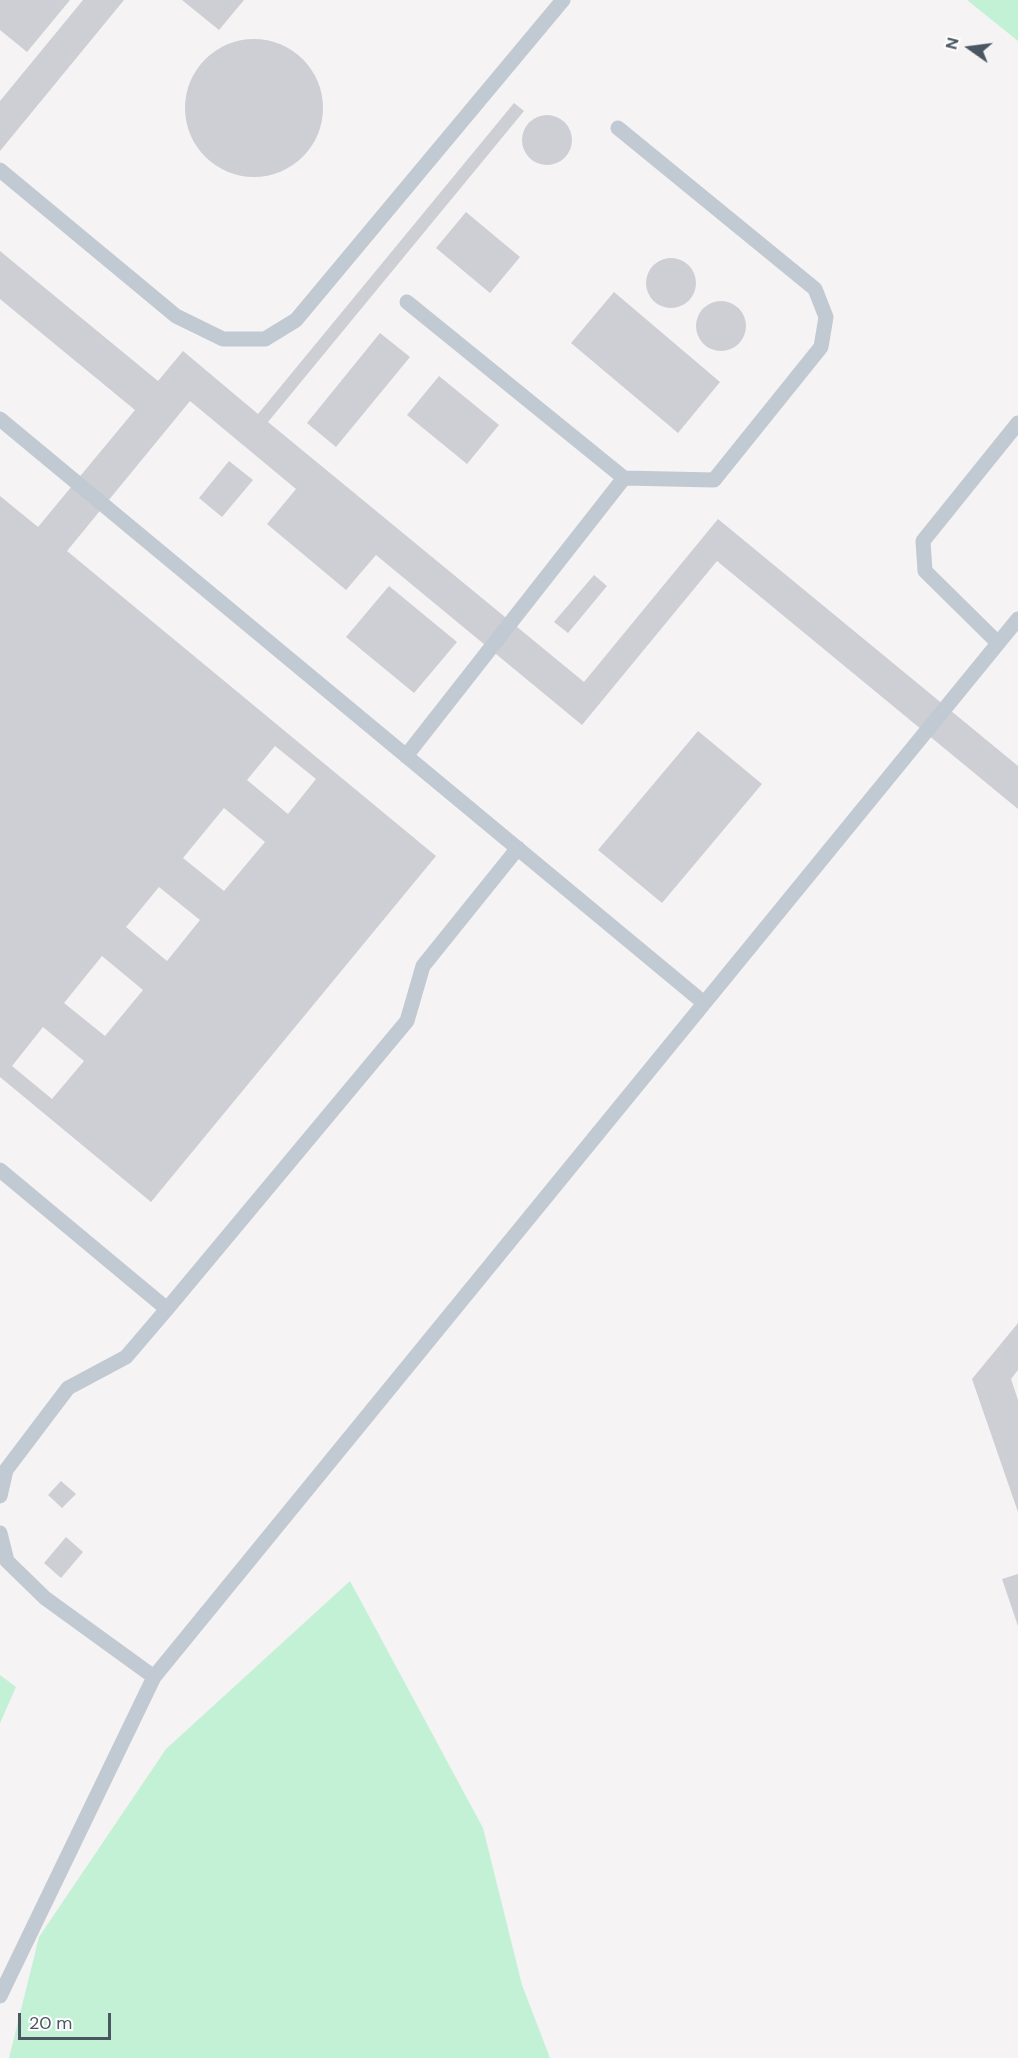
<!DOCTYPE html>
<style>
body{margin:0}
#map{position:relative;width:1018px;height:2058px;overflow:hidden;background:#f5f3f3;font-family:"DM Sans",sans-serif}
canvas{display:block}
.north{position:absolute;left:940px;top:18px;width:60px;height:60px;-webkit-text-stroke:4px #fff;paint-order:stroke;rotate:284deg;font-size:16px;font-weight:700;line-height:24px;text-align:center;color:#4a5661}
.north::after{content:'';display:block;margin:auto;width:21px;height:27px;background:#4a5661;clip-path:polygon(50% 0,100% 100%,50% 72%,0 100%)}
.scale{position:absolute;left:18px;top:2013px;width:93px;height:27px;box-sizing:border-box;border:3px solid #4a5661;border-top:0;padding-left:8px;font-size:18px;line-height:21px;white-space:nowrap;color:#4a5661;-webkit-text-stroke:4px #fff;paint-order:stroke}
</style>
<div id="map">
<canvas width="1018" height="2058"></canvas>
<div class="north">N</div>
<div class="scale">20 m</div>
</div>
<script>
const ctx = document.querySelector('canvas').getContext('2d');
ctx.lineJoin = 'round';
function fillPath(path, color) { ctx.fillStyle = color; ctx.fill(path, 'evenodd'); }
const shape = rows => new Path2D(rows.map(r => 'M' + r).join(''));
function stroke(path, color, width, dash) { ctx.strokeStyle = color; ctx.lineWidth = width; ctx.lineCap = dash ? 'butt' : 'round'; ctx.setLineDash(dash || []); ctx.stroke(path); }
fillPath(shape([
 [967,0,1018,0,1018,41],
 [350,1581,483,1828,522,1985,550,2058,9,2058,39,1937,166,1749],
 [0,1675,16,1687,0,1723]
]), '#c3f1d5');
fillPath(shape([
 [0,0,70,0,27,52,0,30],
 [83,0,124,0,0,151,0,101],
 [182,0,244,0,219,30],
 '185 108a69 69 0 1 1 138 0a69 69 0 1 1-138 0Z',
 [514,103,524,111,268,422,584,682,718,519,1018,766,1018,809,717,561,582,725,376,555,346,590,267,524,296,489,190,401,67,551,436,856,151,1202,0,1077,0,496,38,527,135,410,0,299,0,251,158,381,183,351,258,414],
 [275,746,316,779,288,814,247,780],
 [224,808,265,842,224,891,183,858],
 [159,887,200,920,167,961,126,927],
 [102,956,143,990,105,1036,64,1003],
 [43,1027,84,1061,52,1099,12,1066],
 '522 140a25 25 0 1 1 50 0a25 25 0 1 1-50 0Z',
 [466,212,520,257,490,293,436,248],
 '646 283a25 25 0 1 1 50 0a25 25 0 1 1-50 0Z',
 [614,292,720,382,678,433,571,343],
 '696 326a25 25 0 1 1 50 0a25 25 0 1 1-50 0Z',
 [380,333,410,357,336,447,307,423],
 [439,376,499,425,467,464,407,415],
 [229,461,253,480,222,517,199,498],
 [594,575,607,586,568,633,554,622],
 [389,586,457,642,414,693,346,637],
 [698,731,762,784,662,903,598,850],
 [1018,1323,1018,1370,1011,1379,1018,1400,1018,1512,972,1379],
 [61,1481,76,1494,62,1508,48,1495],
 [66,1537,83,1552,61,1578,44,1563],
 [1018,1574,1018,1626,1002,1579]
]), '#cdcfd5');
stroke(shape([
 [0,170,176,316,223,339,265,339,296,320,563,0],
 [407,302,624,478],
 [0,419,704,1003],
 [998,643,925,571,923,541,1018,423],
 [406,756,624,478,714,480,821,347,826,317,815,289,618,128],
 [0,1170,167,1309,407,1021,423,966,518,848],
 [0,1496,6,1470,68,1388,126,1357,167,1309],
 [0,1533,7,1561,45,1598,154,1677],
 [0,1996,154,1677,1018,619]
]), '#c1cad2', 15);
</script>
